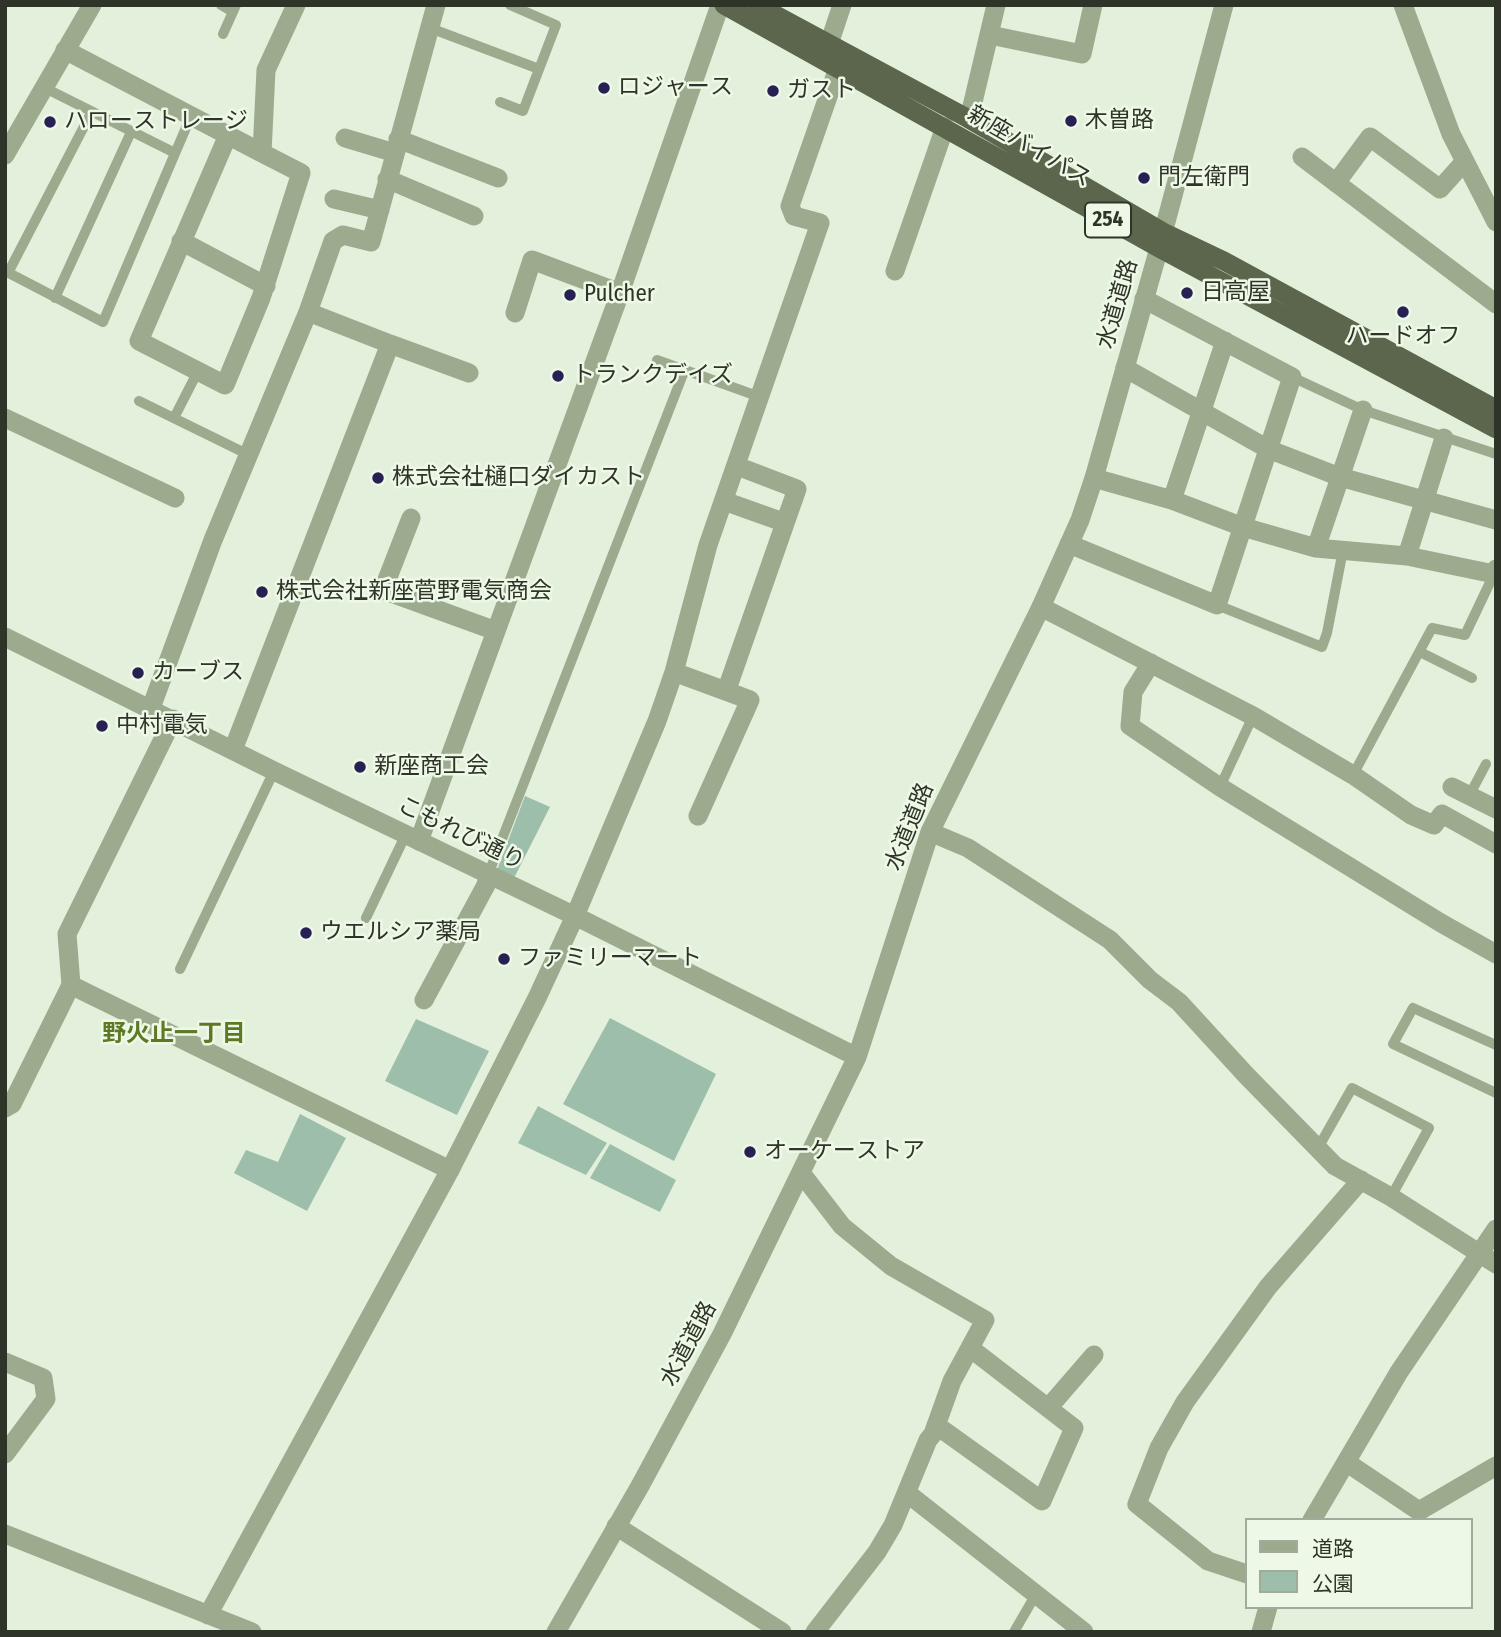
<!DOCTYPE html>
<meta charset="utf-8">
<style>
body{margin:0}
#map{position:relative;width:1501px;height:1637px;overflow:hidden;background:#e3f0db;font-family:"Fira Sans Condensed","Noto Sans JP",sans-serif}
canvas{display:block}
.frame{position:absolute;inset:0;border:7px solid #2f3428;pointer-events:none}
.legend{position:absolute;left:1245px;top:1518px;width:228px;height:91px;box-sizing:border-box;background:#eef8e7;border:2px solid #a2aa9b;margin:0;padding:9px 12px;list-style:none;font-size:21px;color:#2f3428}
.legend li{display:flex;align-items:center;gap:14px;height:35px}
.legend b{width:35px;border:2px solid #a2aa9b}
</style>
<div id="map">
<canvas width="1501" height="1637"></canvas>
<div class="frame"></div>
<ul class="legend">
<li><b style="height:9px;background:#9caa8e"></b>道路</li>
<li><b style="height:19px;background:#9cbeaa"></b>公園</li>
</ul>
</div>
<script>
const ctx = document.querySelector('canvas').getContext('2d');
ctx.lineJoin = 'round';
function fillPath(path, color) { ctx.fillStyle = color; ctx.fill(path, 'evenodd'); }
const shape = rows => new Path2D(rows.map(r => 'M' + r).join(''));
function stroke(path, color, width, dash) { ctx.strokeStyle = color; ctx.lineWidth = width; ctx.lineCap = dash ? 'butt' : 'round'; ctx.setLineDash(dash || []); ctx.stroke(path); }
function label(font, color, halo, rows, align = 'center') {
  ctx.font = font + ' "Fira Sans Condensed","Noto Sans JP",sans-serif'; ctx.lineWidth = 5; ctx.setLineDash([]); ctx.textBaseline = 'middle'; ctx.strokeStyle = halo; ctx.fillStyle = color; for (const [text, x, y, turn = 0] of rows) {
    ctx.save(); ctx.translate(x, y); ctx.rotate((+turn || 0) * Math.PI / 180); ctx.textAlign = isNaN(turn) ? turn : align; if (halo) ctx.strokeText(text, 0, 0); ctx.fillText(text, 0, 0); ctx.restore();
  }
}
fillPath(shape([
 [525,796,550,807,514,878,497,870],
 [610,1018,716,1074,674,1161,563,1104],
 [416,1019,489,1051,457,1115,385,1081],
 [538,1106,607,1143,586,1175,518,1143],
 [300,1114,346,1138,307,1211,234,1173,246,1150,278,1162],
 [610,1144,676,1180,660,1212,590,1178]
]), '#9cbeaa');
stroke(shape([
 [221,5,233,12],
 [430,28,539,69],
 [223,34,236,5],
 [43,87,175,153],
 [500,102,523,111,556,25,510,5],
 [5,271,103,322,191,116],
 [8,273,91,113],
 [55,298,131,132],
 [657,360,760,397],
 [1292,377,1363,410,1496,454],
 [139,401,249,455],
 [174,418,198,371],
 [1217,605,1322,647,1327,633,1343,550],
 [1420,652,1472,678],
 [1353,775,1432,628,1465,635,1494,574],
 [1220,787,1253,716],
 [1469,796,1486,764],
 [488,875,685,369],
 [366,918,406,834],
 [180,969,274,771],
 [1496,1045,1413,1008,1393,1044,1496,1093],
 [1318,1148,1352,1088,1429,1128,1391,1197],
 [1014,1632,1036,1594]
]), '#9caa8e', 10);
stroke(shape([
 [1403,5,1451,134,1496,222],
 [990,35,1082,54,1093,5],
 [829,44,842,5],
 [65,50,262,153,266,70,296,5],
 [969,119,996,5],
 [228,135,139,341,225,385,261,298,301,173,262,153],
 [345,138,395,153],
 [398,139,498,178],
 [1302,157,1496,304],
 [387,179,474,216],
 [1336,183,1370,137,1440,189,1465,161],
 [334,199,380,210],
 [181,241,266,286],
 [895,271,945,127],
 [308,312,390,344],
 [515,313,532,260,620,293],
 [1125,368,1268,449,1340,477,1496,520],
 [5,418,175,498],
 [1094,478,1172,500,1243,527,1316,548,1407,556,1494,574,1496,569],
 [1172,500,1225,341],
 [724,501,783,522],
 [411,518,383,590,496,631],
 [1069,544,1217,605,1292,377,1144,299],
 [1316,548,1363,410],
 [1407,556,1444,438],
 [1041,607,1253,716,1353,775,1411,815,1434,825,1442,814,1496,844],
 [1151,663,1133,692,1130,726,1220,787,1441,923,1496,954],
 [674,672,750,700,698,816],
 [727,689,797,489,737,466],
 [151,708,213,540,308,312,333,241,343,235,371,242,436,5],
 [233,750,390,344,469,373],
 [1452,787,1496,809],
 [930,832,968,848,1110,940,1150,980,1179,1002,1246,1075,1335,1166,1391,1197,1496,1264],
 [419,841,620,293,720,5],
 [575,916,657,721,674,672,708,545,820,223,794,216,790,206,838,68],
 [424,1000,486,885,488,875],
 [5,1108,12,1104,71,985],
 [802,1174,842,1226,891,1266,985,1320,952,1381,933,1434,928,1440,893,1525,877,1552,815,1632],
 [5,1362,43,1378,46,1399,5,1454],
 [1049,1407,1094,1355],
 [936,1425,1042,1501,1074,1428,970,1348],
 [1346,1462,1419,1511,1496,1466],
 [907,1493,1084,1632],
 [1312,1520,1399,1372,1496,1229],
 [616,1526,782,1632],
 [5,1534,252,1632],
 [1247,1574,1208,1561,1137,1504,1159,1448,1185,1402,1268,1287,1361,1180],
 [208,1615,450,1170],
 [1261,1632,1268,1607]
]), '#9caa8e', 19);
stroke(shape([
 [5,155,92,5],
 [5,637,274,771,575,916,857,1057],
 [173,719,67,934,71,985,89,994,450,1170,537,998,575,916],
 [556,1632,640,1486,722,1334,857,1057,930,832,1041,607,1080,520,1094,478,1159,248,1224,5]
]), '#9caa8e', 19);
stroke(shape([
 [724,5,1159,248,1496,429],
 [757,5,969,119,1163,232,1224,261,1496,409]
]), '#5c664c', 19);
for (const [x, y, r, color] of [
 [604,88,7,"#272053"],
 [773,91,7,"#272053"],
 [1071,121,7,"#272053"],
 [50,122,7,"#272053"],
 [1144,178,7,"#272053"],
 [1187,293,7,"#272053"],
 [570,295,7,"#272053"],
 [1403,312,7,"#272053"],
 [558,376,7,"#272053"],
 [378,478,7,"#272053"],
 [262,592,7,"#272053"],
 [138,673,7,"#272053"],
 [102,726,7,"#272053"],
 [360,767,7,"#272053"],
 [306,933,7,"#272053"],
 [504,959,7,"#272053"],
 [750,1152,7,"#272053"]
]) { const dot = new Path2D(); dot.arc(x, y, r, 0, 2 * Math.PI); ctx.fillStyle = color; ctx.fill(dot); stroke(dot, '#eef8e7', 2.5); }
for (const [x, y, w] of [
 [1108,220,46]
]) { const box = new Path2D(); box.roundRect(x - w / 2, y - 17.5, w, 35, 5); ctx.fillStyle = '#eef8e7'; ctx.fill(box); stroke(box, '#2f3428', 2); }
label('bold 21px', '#2f3428', null, [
 ["254",1108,220]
]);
label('23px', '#2f3428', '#eef8e7', [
 ["ロジャース",618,88],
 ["ガスト",787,91],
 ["木曽路",1085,121],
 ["ハローストレージ",64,122],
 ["門左衛門",1158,178],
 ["日高屋",1201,293],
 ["Pulcher",584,295],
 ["ハードオフ",1403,337,"center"],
 ["トランクデイズ",572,376],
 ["株式会社樋口ダイカスト",392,478],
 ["株式会社新座菅野電気商会",276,592],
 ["カーブス",152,673],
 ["中村電気",116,726],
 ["新座商工会",374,767],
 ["ウエルシア薬局",320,933],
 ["ファミリーマート",518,959],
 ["オーケーストア",764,1152]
], 'left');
label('23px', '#2f3428', '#eef8e7', [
 ["新座バイパス",1029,147,30],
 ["水道道路",1118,304,-74],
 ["水道道路",910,827,-68],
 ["こもれび通り",461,834,26],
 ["水道道路",689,1344,-62]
]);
label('bold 24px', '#5e7925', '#eef8e7', [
 ["野火止一丁目",174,1034]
]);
</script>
